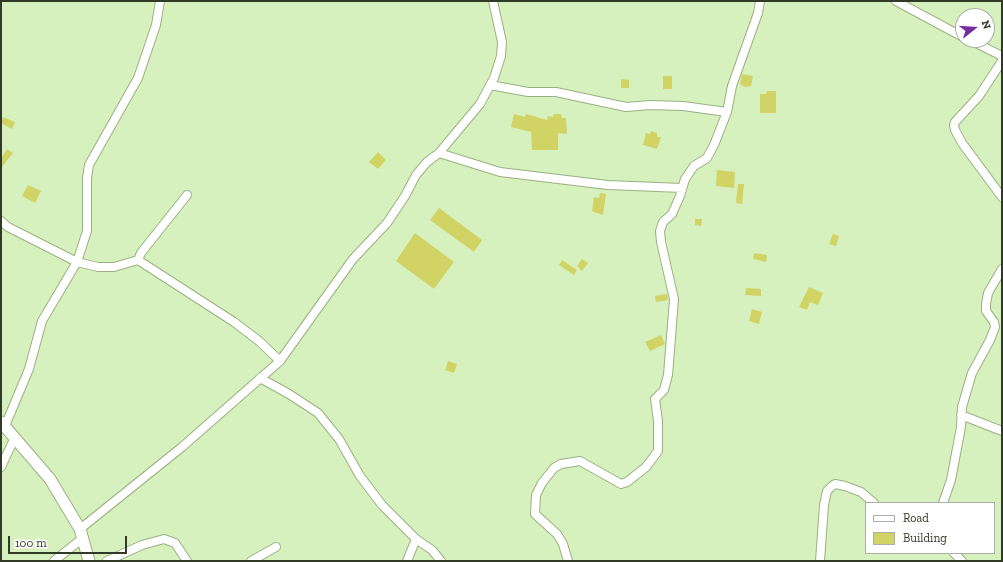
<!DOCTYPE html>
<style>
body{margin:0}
#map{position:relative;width:1003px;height:562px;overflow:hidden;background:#d7f1be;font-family:"Zilla Slab",serif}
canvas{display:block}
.frame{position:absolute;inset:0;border:2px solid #303a26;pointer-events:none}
.legend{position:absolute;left:865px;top:502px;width:130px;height:52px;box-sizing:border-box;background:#fff;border:1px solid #acb0a8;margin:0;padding:5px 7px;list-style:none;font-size:12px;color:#303a26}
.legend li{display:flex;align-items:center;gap:8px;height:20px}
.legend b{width:20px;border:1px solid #acb0a8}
.north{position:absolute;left:955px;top:8px;width:40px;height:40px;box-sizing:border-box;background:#fff;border:1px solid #acb0a8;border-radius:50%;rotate:73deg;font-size:11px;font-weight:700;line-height:16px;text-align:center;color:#303a26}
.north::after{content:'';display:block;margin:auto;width:14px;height:18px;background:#752da0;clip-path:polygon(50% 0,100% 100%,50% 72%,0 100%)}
.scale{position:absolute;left:8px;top:536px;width:119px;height:18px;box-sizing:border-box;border:2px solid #303a26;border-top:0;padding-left:5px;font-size:12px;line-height:14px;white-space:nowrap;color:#303a26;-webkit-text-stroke:3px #fff;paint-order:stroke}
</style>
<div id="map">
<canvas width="1003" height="562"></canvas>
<div class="frame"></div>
<ul class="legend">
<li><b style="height:5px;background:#fff"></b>Road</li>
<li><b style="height:11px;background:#d1d365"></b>Building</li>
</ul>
<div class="north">N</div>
<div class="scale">100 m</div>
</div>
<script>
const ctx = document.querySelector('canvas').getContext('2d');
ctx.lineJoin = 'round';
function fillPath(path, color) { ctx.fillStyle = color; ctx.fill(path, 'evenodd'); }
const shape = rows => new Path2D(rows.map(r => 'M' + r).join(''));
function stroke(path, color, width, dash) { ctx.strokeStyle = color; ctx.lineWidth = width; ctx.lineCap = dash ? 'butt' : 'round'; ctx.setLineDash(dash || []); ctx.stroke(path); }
fillPath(shape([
 [742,74,753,76,751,86,745,87,740,84],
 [663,76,672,76,672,89,663,89],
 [621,79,629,80,629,88,621,88],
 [767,91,776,91,776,113,760,113,760,94,766,94],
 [514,114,525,117,526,114,547,120,548,116,553,117,554,114,561,114,562,118,566,118,567,134,558,133,558,150,532,150,531,132,511,127],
 [3,117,15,122,12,129,1,123],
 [651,131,657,133,657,137,661,137,657,149,643,145,646,133,650,134],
 [7,149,13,153,1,168,1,158],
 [378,152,386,160,378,169,369,162],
 [717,170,735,172,734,188,716,186],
 [738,184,744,184,742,204,736,203],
 [28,185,41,191,35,203,22,196],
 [600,193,606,194,603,215,592,211,594,197,599,198],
 [439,208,482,240,474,252,430,220],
 [695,219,702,219,701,226,695,225],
 [415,233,454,262,434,289,396,261],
 [833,234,839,236,836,246,829,244],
 [754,253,767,255,766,262,753,259],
 [582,259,588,263,582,271,577,266],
 [562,260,577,270,574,275,559,265],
 [809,287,823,293,818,305,810,302,807,310,799,307],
 [746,288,761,289,761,296,745,295],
 [667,294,668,300,656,302,655,296],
 [752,309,762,312,759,324,749,321],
 [661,335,665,344,650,351,645,342],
 [448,361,457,364,454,373,445,370]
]), '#d1d365');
const street = shape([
 [896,1,963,37],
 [970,40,1002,56],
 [1002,61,979,96,955,122,954,125,955,130,962,143,1002,197],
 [490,85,528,92,556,92,626,107,650,105,683,106,727,112],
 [439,153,500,172,608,185,682,188],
 [1,221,8,227,77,262,98,267,114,267,138,260],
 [138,260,234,322,259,341,280,361],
 [138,260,141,253,187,195],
 [260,378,289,394,318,413,339,439,360,476,382,505,416,539,432,550,441,561],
 [961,415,1002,431],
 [5,426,29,369,42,321,77,262,87,231,87,178,89,165,138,78,156,25,160,1],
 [1,467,15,437],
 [943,503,951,480,961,427,962,407,972,373,990,340,995,327,994,322,986,311,986,304,988,293,1002,269],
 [80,529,182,447,280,361,353,259,387,223,405,196,416,175,427,162,439,153,480,104,494,78,501,56,502,42,493,1],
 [954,553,962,561],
 [54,561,83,538],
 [107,561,142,545,164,539,175,543,187,561],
 [251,561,276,547],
 [407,561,416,539],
 [568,561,563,544,557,534,535,514,536,495,542,483,554,468,561,464,580,461,621,484,627,482,646,467,658,451,658,421,655,399,664,390,668,375,674,299,661,242,660,231,663,222,672,214,680,196,685,179,694,166,707,158,714,145,727,112,732,86,758,13,760,1],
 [820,561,824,505,827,491,832,486,835,484,845,486,861,492,874,503]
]);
const secondary = shape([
 [1,422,50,479,80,529,89,561]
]);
stroke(street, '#99b181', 10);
stroke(secondary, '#99b181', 13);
stroke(street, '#fff', 8);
stroke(secondary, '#fff', 11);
</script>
